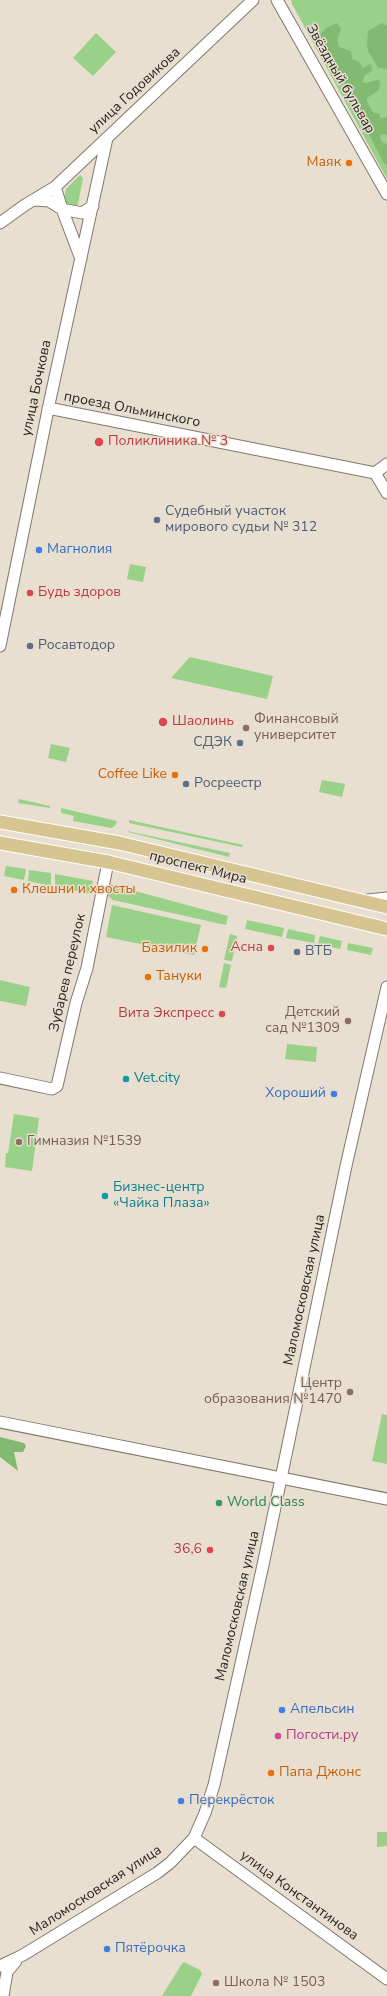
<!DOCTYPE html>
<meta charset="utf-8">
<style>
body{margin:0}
canvas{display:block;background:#e8dfd0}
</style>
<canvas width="387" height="1996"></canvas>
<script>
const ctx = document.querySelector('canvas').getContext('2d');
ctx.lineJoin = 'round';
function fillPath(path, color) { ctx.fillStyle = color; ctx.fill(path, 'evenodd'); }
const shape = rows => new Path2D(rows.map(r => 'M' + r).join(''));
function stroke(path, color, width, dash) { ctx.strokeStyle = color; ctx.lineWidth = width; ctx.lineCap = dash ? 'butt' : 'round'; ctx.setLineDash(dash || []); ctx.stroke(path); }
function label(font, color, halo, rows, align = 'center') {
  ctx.font = font + ' "Nunito Sans",sans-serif'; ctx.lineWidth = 3; ctx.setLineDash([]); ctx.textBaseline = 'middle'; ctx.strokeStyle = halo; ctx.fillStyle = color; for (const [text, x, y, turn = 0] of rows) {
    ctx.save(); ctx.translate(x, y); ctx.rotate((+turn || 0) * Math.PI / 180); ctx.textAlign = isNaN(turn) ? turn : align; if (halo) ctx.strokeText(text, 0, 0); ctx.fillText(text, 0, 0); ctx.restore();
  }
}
fillPath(shape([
 [291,0,387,0,387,179,292,4],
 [96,33,116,52,93,76,73,58],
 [80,175,83,178,78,204,76,207,66,206,64,201,66,189],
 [130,564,146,567,143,582,127,579],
 [190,657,273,676,267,699,171,678],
 [51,744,70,748,66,762,48,758],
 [322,780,345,784,342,797,319,792],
 [19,799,50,806,50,808,18,803],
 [61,808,117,821,115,826,111,828,73,821,74,816,61,813],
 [129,820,243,845,242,847,129,823],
 [127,831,230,853,229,857,128,832],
 [6,866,26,869,24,880,4,876],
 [29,870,51,873,51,886,28,881],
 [55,874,93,881,90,894,55,886],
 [109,884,228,916,226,925,113,900,107,895],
 [112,905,201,925,194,955,106,937],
 [247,920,284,928,282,937,245,929],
 [288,929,315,935,314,943,286,938],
 [230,934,237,936,232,961,224,960],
 [320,936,342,941,340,949,318,944],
 [348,943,373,948,371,955,347,950],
 [224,963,231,965,226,988,219,987],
 [0,980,30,987,26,1006,0,1001],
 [287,1044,317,1047,316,1062,285,1059],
 [14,1114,39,1118,32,1171,5,1167,6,1153,20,1154,8,1153],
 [382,1414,387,1415,387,1464,372,1461],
 [377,1832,387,1832,387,1846,377,1847],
 [184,1962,200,1970,202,1974,191,1996,162,1996,181,1965]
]), '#9ad189');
fillPath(shape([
 [337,23,341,29,337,40,339,47,351,51,352,59,359,62,363,68,370,64,372,68,372,71,365,75,362,82,366,83,377,80,380,81,379,90,367,98,367,102,373,112,380,114,380,118,387,117,387,135,381,134,380,138,382,142,387,144,387,166,383,162,354,104,355,100,318,41,317,38,326,28],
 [382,23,387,26,387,69,378,68,368,51,367,43,368,31],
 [0,1437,24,1443,26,1446,23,1452,14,1452,18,1471,0,1457]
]), '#83ba72');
const minor = shape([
 [277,0,387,194],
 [55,187,62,209,82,213,93,206],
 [35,200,49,201,62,209,81,259],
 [0,223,25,205,55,187,253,0],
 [48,408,375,473,387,493],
 [375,473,387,464],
 [0,646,50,400,107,138],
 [368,900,387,898],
 [0,1078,52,1089,57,1086,76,1003,87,968,108,862],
 [0,1422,387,1499],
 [194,1838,387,1979],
 [0,1966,23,1955,157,1873,170,1863,194,1838,205,1813,214,1785,263,1565,346,1166,387,987],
 [3,1996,7,1972,16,1961]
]);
const major = shape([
 [0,822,119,843,387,907],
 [0,843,108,862,387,929]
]);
stroke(minor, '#80796b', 13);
stroke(major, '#fff', 15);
stroke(minor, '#fff', 11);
stroke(major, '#d7c591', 13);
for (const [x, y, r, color] of [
 [349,163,4,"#e8710a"],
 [99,442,5,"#e0444e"],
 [157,520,4,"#5c6f8a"],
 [39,550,4,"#3f7fe0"],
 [30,593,4,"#e0444e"],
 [30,646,4,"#5c6f8a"],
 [163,722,5,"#e0444e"],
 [246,728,4,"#8d6e63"],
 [240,743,4,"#5c6f8a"],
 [175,775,4,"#e8710a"],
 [186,784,4,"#5c6f8a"],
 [14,890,4,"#e8710a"],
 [271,948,4,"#e0444e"],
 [205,949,4,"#e8710a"],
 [297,952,4,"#5c6f8a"],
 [148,977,4,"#e8710a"],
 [222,1014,4,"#e0444e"],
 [348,1021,4,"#8d6e63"],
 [126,1079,4,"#0f9aa8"],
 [334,1094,4,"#3f7fe0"],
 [19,1142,4,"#8d6e63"],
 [105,1196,4,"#0f9aa8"],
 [350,1392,4,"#8d6e63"],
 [219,1503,4,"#2e9e5b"],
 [210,1550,4,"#e0444e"],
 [282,1710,4,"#3f7fe0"],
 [278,1736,4,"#d1479c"],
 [271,1773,4,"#e8710a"],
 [181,1801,4,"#3f7fe0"],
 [107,1949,4,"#3f7fe0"],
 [216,1983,4,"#8d6e63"]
]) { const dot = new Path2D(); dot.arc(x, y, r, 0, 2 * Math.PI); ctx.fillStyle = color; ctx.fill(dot); stroke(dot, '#e8dfd0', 1.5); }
label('14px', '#292621', '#e8dfd0', [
 ["Звёздный бульвар",340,79,60],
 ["улица Годовикова",135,91,-43],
 ["улица Бочкова",37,388,-78],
 ["проезд Ольминского",132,410,11],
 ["проспект Мира",198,868,14],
 ["Зубарев переулок",68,973,-77],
 ["Маломосковская улица",305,1290,-78],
 ["Маломосковская улица",238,1606,-77],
 ["Маломосковская улица",96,1891,-33],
 ["улица Константинова",299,1896,36]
]);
label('14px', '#c56008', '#e8dfd0', [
 ["Маяк",341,163],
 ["Coffee Like",167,775],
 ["Клешни и хвосты",22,890,"left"],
 ["Базилик",197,949],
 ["Тануки",156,977,"left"],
 ["Папа Джонс",279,1773,"left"]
], 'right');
label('14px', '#be3a42', '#e8dfd0', [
 ["Поликлиника № 3",108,442],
 ["Будь здоров",38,593],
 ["Шаолинь",172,722],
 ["Асна",263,948,"right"],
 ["Вита Экспресс",214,1014,"right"],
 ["36,6",202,1550,"right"]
], 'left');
label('14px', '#4e5e75', '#e8dfd0', [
 ["Судебный участок",165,512],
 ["мирового судьи № 312",165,528],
 ["Росавтодор",38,646],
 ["СДЭК",232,743,"right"],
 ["Росреестр",194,784],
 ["ВТБ",305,952]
], 'left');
label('14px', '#366cbe', '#e8dfd0', [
 ["Магнолия",47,550],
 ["Хороший",326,1094,"right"],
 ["Апельсин",290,1710],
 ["Перекрёсток",189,1801],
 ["Пятёрочка",115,1949]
], 'left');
label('14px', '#785e54', '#e8dfd0', [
 ["Финансовый",254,720],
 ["университет",254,736],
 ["Детский",340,1013,"right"],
 ["сад №1309",340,1029,"right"],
 ["Гимназия №1539",27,1142],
 ["Центр",342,1384,"right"],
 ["образования №1470",342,1400,"right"],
 ["Школа № 1503",224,1983]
], 'left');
label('14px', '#0d838f', '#e8dfd0', [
 ["Vet.city",134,1079],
 ["Бизнес-центр",113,1188],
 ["«Чайка Плаза»",113,1204]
], 'left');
label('14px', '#27864d', '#e8dfd0', [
 ["World Class",227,1503]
], 'left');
label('14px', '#b23c85', '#e8dfd0', [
 ["Погости.ру",286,1736]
], 'left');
</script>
